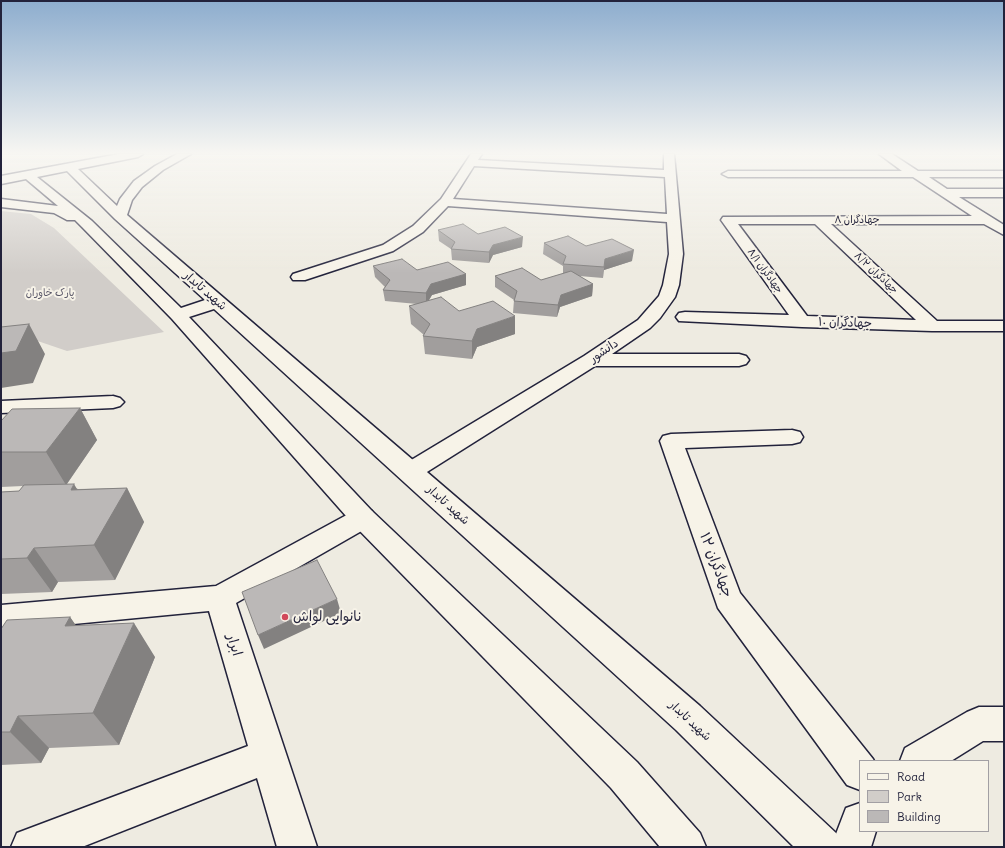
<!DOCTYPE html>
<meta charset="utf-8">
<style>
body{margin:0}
#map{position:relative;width:1005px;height:848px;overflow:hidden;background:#eeebe1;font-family:Delius,sans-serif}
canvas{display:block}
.frame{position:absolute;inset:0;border:2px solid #22223b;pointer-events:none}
.legend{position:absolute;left:859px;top:760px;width:130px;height:72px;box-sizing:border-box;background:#f7f3e8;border:1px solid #a29fa3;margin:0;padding:5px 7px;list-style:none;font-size:12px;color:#22223b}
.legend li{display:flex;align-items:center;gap:8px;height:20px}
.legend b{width:20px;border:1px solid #a29fa3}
</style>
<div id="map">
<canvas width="1005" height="848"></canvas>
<div class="frame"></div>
<ul class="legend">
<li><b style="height:5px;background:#f7f3e8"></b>Road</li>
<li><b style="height:11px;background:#d1cdc9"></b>Park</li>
<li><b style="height:11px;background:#bbb8b7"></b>Building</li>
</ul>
</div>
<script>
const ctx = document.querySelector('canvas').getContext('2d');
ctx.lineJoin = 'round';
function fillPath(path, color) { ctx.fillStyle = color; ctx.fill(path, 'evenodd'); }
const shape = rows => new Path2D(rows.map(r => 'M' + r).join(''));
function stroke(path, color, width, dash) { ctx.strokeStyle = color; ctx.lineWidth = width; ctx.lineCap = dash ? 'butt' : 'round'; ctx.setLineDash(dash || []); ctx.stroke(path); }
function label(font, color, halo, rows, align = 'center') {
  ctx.font = font + ' Delius,"Playpen Sans Arabic",sans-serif'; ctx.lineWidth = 4; ctx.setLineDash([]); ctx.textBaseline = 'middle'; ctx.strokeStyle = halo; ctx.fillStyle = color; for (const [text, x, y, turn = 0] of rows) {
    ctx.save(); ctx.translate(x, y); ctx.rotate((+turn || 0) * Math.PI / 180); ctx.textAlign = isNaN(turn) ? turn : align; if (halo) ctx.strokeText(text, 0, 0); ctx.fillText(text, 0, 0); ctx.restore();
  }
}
fillPath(shape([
 [1,211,31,214,54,228,164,332,67,351,26,337,1,332]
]), '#d1cdc9');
const minor = shape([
 [471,154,482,154,478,160,664,170,664,154,674,154,683,254,679,285,675,297,660,318,650,328,612,354,739,354,746,356,749,360,746,364,739,366,595,366,419,477,411,479,403,477,399,471,403,465,584,356,638,320,659,296,663,285,669,254,667,222,448,206,423,232,393,251,305,280,293,280,291,277,293,274,383,245,413,226,441,199,471,154],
 [474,166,665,177,667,214,453,199,474,166],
 [879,154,892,154,918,171,1004,171,1004,177,929,177,947,189,1004,189,1004,197,959,197,1004,225,1004,235,984,224,831,224,937,321,1004,321,1004,331,932,331,802,327,679,321,676,317,679,313,685,312,789,315,721,220,723,217,972,216,913,177,728,177,722,174,728,171,902,171,879,154],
 [738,224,815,224,916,320,807,316,738,224],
 [113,396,120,398,124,402,120,406,113,408,1,413,1,401,113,396],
 [792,430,800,432,803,437,800,442,792,444,685,448,740,593,873,759,874,761,860,761,860,790,847,785,718,608,660,441,663,436,671,434,792,430],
 [363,508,372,511,376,518,372,525,236,603,317,847,277,847,257,778,82,847,11,847,17,833,248,746,209,611,1,631,1,605,216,586,354,511,363,508],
 [979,707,1004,707,1004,741,983,741,951,761,900,761,905,748,967,712,979,707],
 [860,803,860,831,876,831,871,847,831,847,846,808,860,803]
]);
const major = shape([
 [119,154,143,154,138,157,78,169,117,206,120,199,134,181,155,166,177,154,191,154,163,170,142,187,132,200,127,215,700,706,836,833,842,847,794,847,676,730,214,309,189,317,372,511,637,762,700,833,706,847,660,847,611,788,354,525,172,319,82,227,75,220,67,220,54,213,1,207,1,199,58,206,26,179,1,184,1,176,119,154],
 [67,171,115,219,205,300,181,308,92,221,37,177,67,171]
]);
stroke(minor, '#22223b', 3);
stroke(major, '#22223b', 3);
fillPath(minor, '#f7f3e8');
fillPath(major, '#f7f3e8');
fillPath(shape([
 [438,230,478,234,522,247,493,255,489,263,452,260,451,249,439,241],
 [544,243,632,261,604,270,603,278,579,276,593,284,592,296,560,307,557,317,513,313,514,300,495,287,495,276,541,280,563,274,563,266,543,254],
 [373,266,466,274,466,285,432,295,429,300,459,311,515,334,477,347,472,359,425,354,423,336,424,335,411,324,409,306,417,304,385,301,383,290,385,287,375,277],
 [80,408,97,440,67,484,78,489,127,488,144,522,115,580,58,582,52,592,1,594,1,492,19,491,23,486,1,487,1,421],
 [70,617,76,626,155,657,119,745,49,748,41,763,1,765,1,629]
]), '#a19e9d');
fillPath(shape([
 [523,237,522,247,493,255,489,263,489,252,493,245],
 [634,250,632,261,604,270,603,278,605,259],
 [466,274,466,285,432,295,426,305,426,293,431,284],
 [593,284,592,296,560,307,557,317,558,305,561,295],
 [515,316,515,334,477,347,472,359,472,341,477,329],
 [29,324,45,354,33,383,1,388,1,352],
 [80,408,97,440,66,485,46,452],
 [74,484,94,518,71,490],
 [127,488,144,522,115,580,94,545],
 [34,548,58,582,52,592,27,558],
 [337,599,341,613,264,649,258,635],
 [70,617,94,651,65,626],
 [134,623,155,657,119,745,93,713],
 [18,716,49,748,41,763,10,732]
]), '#838180');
const building = shape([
 [463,224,478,234,505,227,523,237,493,245,489,252,451,249,455,242,438,230,463,224],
 [568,236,586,246,612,239,634,250,605,259,604,267,563,264,566,256,544,243,568,236],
 [402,259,417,270,448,262,466,274,431,284,426,293,383,290,390,280,373,266,402,259],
 [522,268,541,280,571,271,593,284,561,295,558,305,514,301,517,291,495,276,522,268],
 [441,297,459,311,493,301,515,316,477,329,472,341,423,336,430,324,409,306,441,297],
 [29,324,16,351,1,353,1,327,29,324],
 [80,408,46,452,1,452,1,421,12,409,80,408],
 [74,484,71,490,127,488,94,545,34,548,27,558,1,559,1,492,19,491,24,485,74,484],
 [317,560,337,599,258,635,242,592,317,560],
 [70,617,65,626,134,623,93,713,18,716,10,732,1,732,1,629,7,620,70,617]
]);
fillPath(building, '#bbb8b7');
stroke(building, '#838180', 1);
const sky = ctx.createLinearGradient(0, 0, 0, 273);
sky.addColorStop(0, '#8dadce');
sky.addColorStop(0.56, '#f7f6f2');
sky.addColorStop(1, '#f7f6f200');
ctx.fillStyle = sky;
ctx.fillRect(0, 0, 1005, 273);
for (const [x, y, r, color] of [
 [285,617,4,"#d1495b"]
]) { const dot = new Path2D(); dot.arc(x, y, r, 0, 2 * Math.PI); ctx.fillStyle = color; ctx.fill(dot); stroke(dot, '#f7f3e8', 1.5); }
label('10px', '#22223b', '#f7f3e8', [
 ["جهادگران ۸",857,220],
 ["جهادگران ۸/۱",765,271,54],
 ["جهادگران ۸/۲",876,273,43]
]);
label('10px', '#575566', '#f7f3e8', [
 ["پارک خاوران",50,293]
]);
label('12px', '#22223b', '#f7f3e8', [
 ["شهید تابدار",205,291,41],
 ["جهادگران ۱۰",845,323,2],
 ["دانشور",604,351,-34],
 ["شهید تابدار",448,505,42],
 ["شهید تابدار",690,721,43]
]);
label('14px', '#22223b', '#f7f3e8', [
 ["جهادگران ۱۲",716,565,69],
 ["ابرار",234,645,73]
]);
label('14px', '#22223b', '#f7f3e8', [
 ["نانوایی لواش",293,617]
], 'left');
</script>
